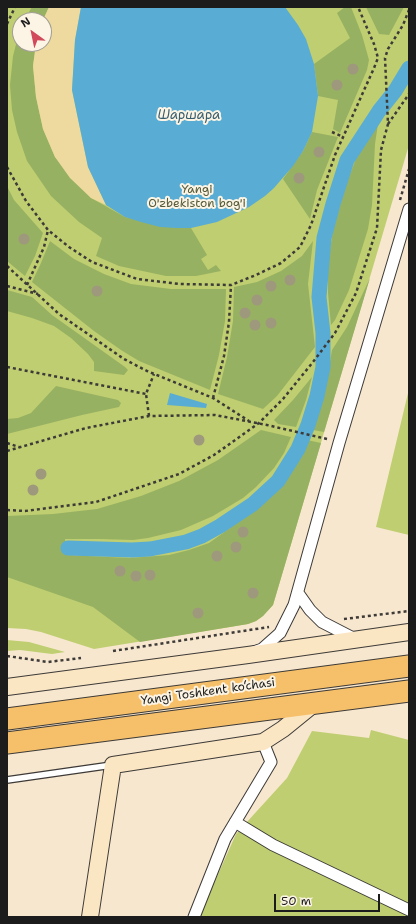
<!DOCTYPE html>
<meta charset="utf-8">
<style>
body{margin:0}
#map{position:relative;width:416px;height:924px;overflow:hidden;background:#f7e7cf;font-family:"Shantell Sans",sans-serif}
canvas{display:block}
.frame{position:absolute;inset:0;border:8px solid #1c1c1c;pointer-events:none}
.north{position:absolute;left:12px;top:12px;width:40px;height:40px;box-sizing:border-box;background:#fcf5e5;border:1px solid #a29e95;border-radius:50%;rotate:327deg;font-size:11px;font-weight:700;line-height:16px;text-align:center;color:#1c1c1c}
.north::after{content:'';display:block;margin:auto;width:14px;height:18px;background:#d1495b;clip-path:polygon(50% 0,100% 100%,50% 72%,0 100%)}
.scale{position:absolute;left:274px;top:894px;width:106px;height:18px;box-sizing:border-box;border:2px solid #1c1c1c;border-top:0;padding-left:5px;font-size:12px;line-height:14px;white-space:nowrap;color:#1c1c1c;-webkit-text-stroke:3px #fcf5e5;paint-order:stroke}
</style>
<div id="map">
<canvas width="416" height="924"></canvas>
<div class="frame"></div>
<div class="north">N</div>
<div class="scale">50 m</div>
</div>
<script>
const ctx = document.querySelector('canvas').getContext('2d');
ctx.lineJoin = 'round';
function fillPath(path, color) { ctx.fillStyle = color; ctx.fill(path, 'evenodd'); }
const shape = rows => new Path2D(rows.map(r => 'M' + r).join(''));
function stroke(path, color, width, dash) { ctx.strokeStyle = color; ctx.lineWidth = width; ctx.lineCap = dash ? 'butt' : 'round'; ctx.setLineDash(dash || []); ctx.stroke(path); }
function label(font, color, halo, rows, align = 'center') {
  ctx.font = font + ' "Shantell Sans",sans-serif'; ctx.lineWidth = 4; ctx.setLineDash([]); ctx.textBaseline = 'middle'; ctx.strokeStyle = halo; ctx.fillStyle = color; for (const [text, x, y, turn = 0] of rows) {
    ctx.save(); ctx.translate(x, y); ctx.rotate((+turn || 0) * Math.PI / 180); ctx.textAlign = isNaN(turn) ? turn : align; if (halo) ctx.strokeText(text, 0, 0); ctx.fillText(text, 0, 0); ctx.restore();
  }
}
fillPath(shape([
 [7,7,409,7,409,145,273,605,263,616,256,621,248,624,94,649,41,632,26,629,7,628],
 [20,20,44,20,44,44,20,44],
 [409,389,409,535,376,527],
 [7,640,29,642,65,652,52,654,20,650,7,651],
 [371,730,409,740,409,917,199,917,236,834,287,778,312,731,369,738]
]), '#bfce70');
fillPath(shape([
 [32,7,49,7,43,20,24,20],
 [345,7,351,7,362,35,369,60,367,70,340,133,333,129,338,100,318,96,314,64,350,38,337,13],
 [366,7,404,7,389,35,379,34],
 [20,29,20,44,36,44,33,66,36,97,43,129,55,157,91,198,125,217,176,228,191,228,207,255,201,259,208,270,216,265,221,271,196,276,166,276,119,266,96,256,102,238,79,222,51,196,27,161,17,132,12,110,10,85,13,56],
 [378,124,375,144,372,205,368,229,349,290,335,320,331,325,328,293,328,263,333,230,346,185,363,140],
 [312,132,338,137,317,190,310,219,283,179,303,151],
 [7,186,14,200,43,233,35,256,25,276,7,261],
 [50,241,74,259,104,274,131,284,171,289,226,289,225,321,219,355,210,390,139,361,121,350,94,331,32,282,41,263],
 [313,241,308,284,315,347,277,396,263,409,218,394,227,357,233,321,234,287,257,282,281,271,302,256],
 [370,278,324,432,313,430,325,390,332,350,347,327],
 [7,290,32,297,52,315,125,367,128,370,124,375,94,371,94,362,88,354,71,338,54,326,32,318,7,311],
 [312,377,306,400,296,427,278,424,274,420,293,400],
 [56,386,118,400,121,403,119,407,82,415,7,434,7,419,18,418,31,413],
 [261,430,291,437,284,453,274,468,256,487,243,498,213,516,181,530,148,538,133,540,98,539,65,539,67,555,130,558,169,555,189,550,209,543,258,508,271,494,282,482,297,461,307,440,321,443,273,605,263,616,256,621,248,624,140,642,93,607,7,577,7,516,53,514,97,509,141,496,179,481,218,460]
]), '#97b162');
fillPath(shape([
 [49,7,81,7,75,40,72,90,88,167,106,205,91,198,70,178,55,157,43,129,36,97,33,66,36,44,44,44,43,20]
]), '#eeda9e');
fillPath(shape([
 [81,7,285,7,298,25,306,39,314,64,318,96,312,132,303,151,293,166,274,188,265,196,249,207,217,222,191,228,176,228,160,227,141,222,125,217,106,205,88,167,72,90,75,40],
 [170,393,207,404,206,408,167,405]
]), '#59acd4');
stroke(shape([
 [68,548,132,550,150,549,186,542,202,536,220,526,253,504,278,481,298,449,308,425,317,396,323,367,323,333,319,297,324,238,333,204,347,160,379,111,395,91,409,68]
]), '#59acd4', 15);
const lane = shape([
 [7,780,112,765]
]);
const street = shape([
 [298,593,310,610,322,622,355,639],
 [254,652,262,649,280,633,294,605,339,443,409,209],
 [235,822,273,845,409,910],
 [194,917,225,839,271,762,263,742]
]);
const secondary = shape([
 [7,687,248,655,409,632],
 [90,917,113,765,263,742,283,729,315,703]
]);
const highway = shape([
 [7,719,409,666],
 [7,743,409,691]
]);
stroke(lane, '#3d3a37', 8);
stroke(street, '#3d3a37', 13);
stroke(secondary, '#3d3a37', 18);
stroke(highway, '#3d3a37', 23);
stroke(shape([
 [7,24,15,7],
 [388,124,409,94],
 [332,132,343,137],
 [7,167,26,201,48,230,69,247,92,262,137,279,180,284,231,285,256,275,281,263,300,247,311,225,335,155,374,68,378,58,374,44,358,7],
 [400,200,409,169],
 [7,266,59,314,124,359,147,371,213,398,249,421],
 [27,285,44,247,48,230],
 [7,286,38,294],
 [7,367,146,394],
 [213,398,224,356,229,322,231,285],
 [149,416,146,394,154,374],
 [7,443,19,447],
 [7,451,86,428,149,416,215,415,267,425,327,439],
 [7,510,25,511,96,502,179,474,214,455,259,423,283,399,313,362,335,333,356,293,377,228,381,150,388,124,385,58,388,49,403,25,409,10],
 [344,619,409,611],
 [113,651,269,627],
 [7,656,48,662,81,658]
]), '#3d3a37', 2.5, [3, 3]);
stroke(lane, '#fff', 5.5);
stroke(street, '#fff', 11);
stroke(secondary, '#fbe6c4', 16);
stroke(highway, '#f6c06b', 21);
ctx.fillStyle = '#9e997c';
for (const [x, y] of [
 [353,69],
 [337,85],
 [319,152],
 [299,178],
 [24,239],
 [290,280],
 [271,286],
 [97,291],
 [257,300],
 [245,313],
 [271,323],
 [255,325],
 [199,440],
 [41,474],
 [33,490],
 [243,532],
 [236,547],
 [217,556],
 [120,571],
 [150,575],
 [136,576],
 [253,593],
 [198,613]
]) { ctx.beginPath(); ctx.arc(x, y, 5.5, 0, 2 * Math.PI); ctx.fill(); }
label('12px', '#555a39', '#fcf5e5', [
 ["Yangi",197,190],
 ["O'zbekiston bog'i",197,204]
]);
label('12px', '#1c1c1c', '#fcf5e5', [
 ["Yangi Toshkent ko‘chasi",208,692,-8]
]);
label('italic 13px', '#375d6f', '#fcf5e5', [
 ["Шаршара",189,116]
]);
</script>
